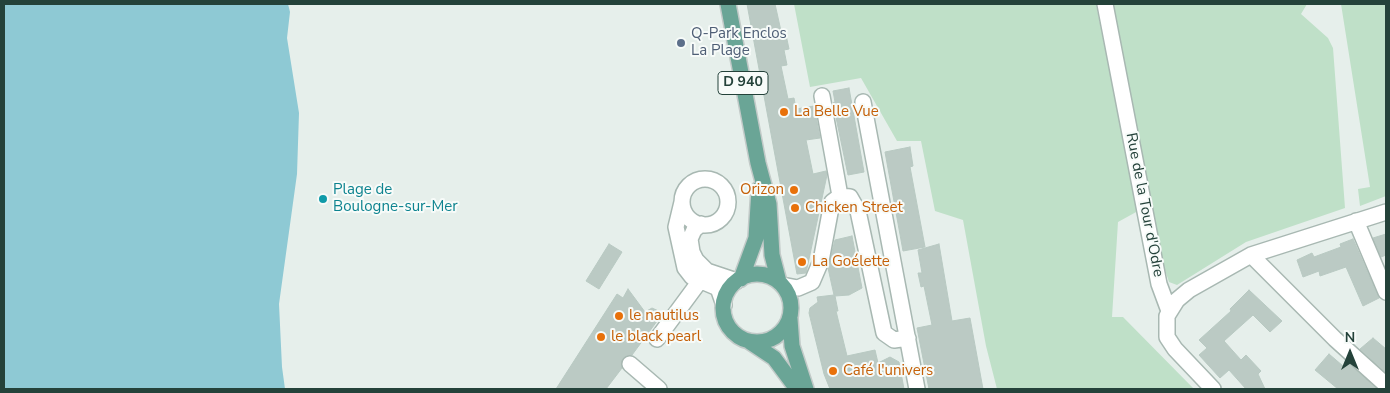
<!DOCTYPE html>
<meta charset="utf-8">
<style>
body{margin:0}
#map{position:relative;width:1390px;height:393px;overflow:hidden;background:#e6efeb;font-family:"Nunito Sans",sans-serif}
canvas{display:block}
.frame{position:absolute;inset:0;border:5px solid #24423a;pointer-events:none}
.north{position:absolute;left:1325px;top:328px;width:50px;height:50px;-webkit-text-stroke:4px #f7fbf9;paint-order:stroke;rotate:0deg;font-size:14px;font-weight:700;line-height:20px;text-align:center;color:#24423a}
.north::after{content:'';display:block;margin:auto;width:18px;height:22px;background:#24423a;clip-path:polygon(50% 0,100% 100%,50% 72%,0 100%)}
</style>
<div id="map">
<canvas width="1390" height="393"></canvas>
<div class="frame"></div>
<div class="north">N</div>
</div>
<script>
const ctx = document.querySelector('canvas').getContext('2d');
ctx.lineJoin = 'round';
function fillPath(path, color) { ctx.fillStyle = color; ctx.fill(path, 'evenodd'); }
const shape = rows => new Path2D(rows.map(r => 'M' + r).join(''));
function stroke(path, color, width, dash) { ctx.strokeStyle = color; ctx.lineWidth = width; ctx.lineCap = dash ? 'butt' : 'round'; ctx.setLineDash(dash || []); ctx.stroke(path); }
function label(font, color, halo, rows, align = 'center') {
  ctx.font = font + ' "Nunito Sans",sans-serif'; ctx.lineWidth = 4; ctx.setLineDash([]); ctx.textBaseline = 'middle'; ctx.strokeStyle = halo; ctx.fillStyle = color; for (const [text, x, y, turn = 0] of rows) {
    ctx.save(); ctx.translate(x, y); ctx.rotate((+turn || 0) * Math.PI / 180); ctx.textAlign = isNaN(turn) ? turn : align; if (halo) ctx.strokeText(text, 0, 0); ctx.fillText(text, 0, 0); ctx.restore();
  }
}
fillPath(shape([
 [794,4,1096,4,1138,211,1118,222,1112,317,1123,317,1194,389,997,389,986,346,963,220,935,211,921,141,897,141,861,78,810,87],
 [1112,4,1307,4,1301,14,1328,38,1333,48,1345,208,1246,242,1177,285,1169,282,1164,267],
 [1341,4,1386,4,1386,196,1360,206,1358,189,1370,187]
]), '#bfe0c8');
fillPath(shape([
 [4,4,288,4,290,12,287,38,299,113,297,174,279,304,282,367,285,389,4,389]
]), '#8ec9d4');
const building = shape([
 [747,4,775,4,781,31,785,30,789,49,784,50,787,65,781,66,788,99,794,98,796,109,814,106,820,138,806,140,813,174,826,171,827,175,806,273,797,274,747,4],
 [849,88,864,172,848,175,833,103,835,102,833,91,849,88],
 [910,147,913,166,910,167,925,247,903,251,885,152,910,147],
 [1386,234,1386,255,1381,257,1373,238,1386,234],
 [852,236,862,288,849,295,835,296,838,311,836,311,847,356,875,350,878,363,890,357,899,362,904,389,830,389,824,374,809,313,810,308,818,302,817,297,834,295,828,268,835,240,852,236],
 [1353,239,1379,298,1363,306,1346,267,1320,276,1319,271,1303,277,1297,260,1312,253,1314,257,1341,247,1340,244,1353,239],
 [609,244,622,252,599,289,586,281,609,244],
 [939,244,952,321,970,318,983,389,929,389,917,328,932,325,924,286,921,287,918,273,922,273,918,250,939,244],
 [628,289,645,312,652,308,663,313,632,355,623,358,622,368,606,389,556,389,617,294,623,298,628,289],
 [1249,290,1282,321,1270,332,1253,315,1224,341,1241,360,1246,355,1261,371,1258,374,1265,389,1246,389,1229,370,1220,378,1199,355,1207,348,1199,340,1231,311,1230,309,1249,290],
 [1373,338,1386,349,1386,373,1360,349,1373,338],
 [1329,354,1343,366,1347,362,1377,389,1338,389,1315,370,1329,354]
]);
fillPath(building, '#bbcac4');
stroke(building, '#b8c9c2', 1);
const minor = shape([
 [1105,4,1159,284,1169,311],
 [822,96,840,196],
 [863,102,917,389],
 '682 202a23 23 0 1 1 46 0a23 23 0 1 1-46 0Z',
 [682,202,676,227,685,268,692,277,718,288,724,305],
 [1356,221,1386,292],
 [701,224,694,230,690,239,692,252,696,260,707,271,737,281],
 [1251,255,1335,339,1386,385],
 [782,285,798,288,812,282,821,261,832,202,840,196,850,197,858,211,884,333,894,340,908,338],
 [657,339,705,274],
 [630,364,659,389],
 [1213,389,1175,349,1167,337,1167,316,1177,300,1189,290,1251,255,1386,212]
]);
const major = shape([
 [728,4,758,163,769,204,772,255,779,282],
 '723 308a34 34 0 1 1 68 0a34 34 0 1 1-68 0Z',
 [741,279,756,238,759,189],
 [790,319,792,346,806,389],
 [750,342,774,358,797,389]
]);
stroke(minor, '#a8b8b2', 18);
stroke(major, '#c2cac8', 18);
stroke(minor, '#fff', 15);
stroke(major, '#6aa596', 15);
for (const [x, y, r, color] of [
 [681,43,5,"#5c6f8a"],
 [784,112,5,"#e8710a"],
 [794,190,5,"#e8710a"],
 [323,199,5,"#0f9aa8"],
 [795,208,5,"#e8710a"],
 [802,262,5,"#e8710a"],
 [619,316,5,"#e8710a"],
 [601,337,5,"#e8710a"],
 [833,371,5,"#e8710a"]
]) { const dot = new Path2D(); dot.arc(x, y, r, 0, 2 * Math.PI); ctx.fillStyle = color; ctx.fill(dot); stroke(dot, '#f7fbf9', 2); }
for (const [x, y, w] of [
 [743,83,50]
]) { const box = new Path2D(); box.roundRect(x - w / 2, y - 11.5, w, 23, 4); ctx.fillStyle = '#f7fbf9'; ctx.fill(box); stroke(box, '#24423a', 1); }
label('bold 14px', '#24423a', null, [
 ["D 940",743,83]
]);
label('15px', '#4e5e75', '#f7fbf9', [
 ["Q-Park Enclos",691,34],
 ["La Plage",691,51]
], 'left');
label('15px', '#c56008', '#f7fbf9', [
 ["La Belle Vue",794,112],
 ["Orizon",784,190,"right"],
 ["Chicken Street",805,208],
 ["La Goélette",812,262],
 ["le nautilus",629,316],
 ["le black pearl",611,337],
 ["Café l'univers",843,371]
], 'left');
label('15px', '#0d838f', '#f7fbf9', [
 ["Plage de",333,190],
 ["Boulogne-sur-Mer",333,207]
], 'left');
label('15px', '#24423a', '#f7fbf9', [
 ["Rue de la Tour d'Odre",1144,205,79]
]);
</script>
